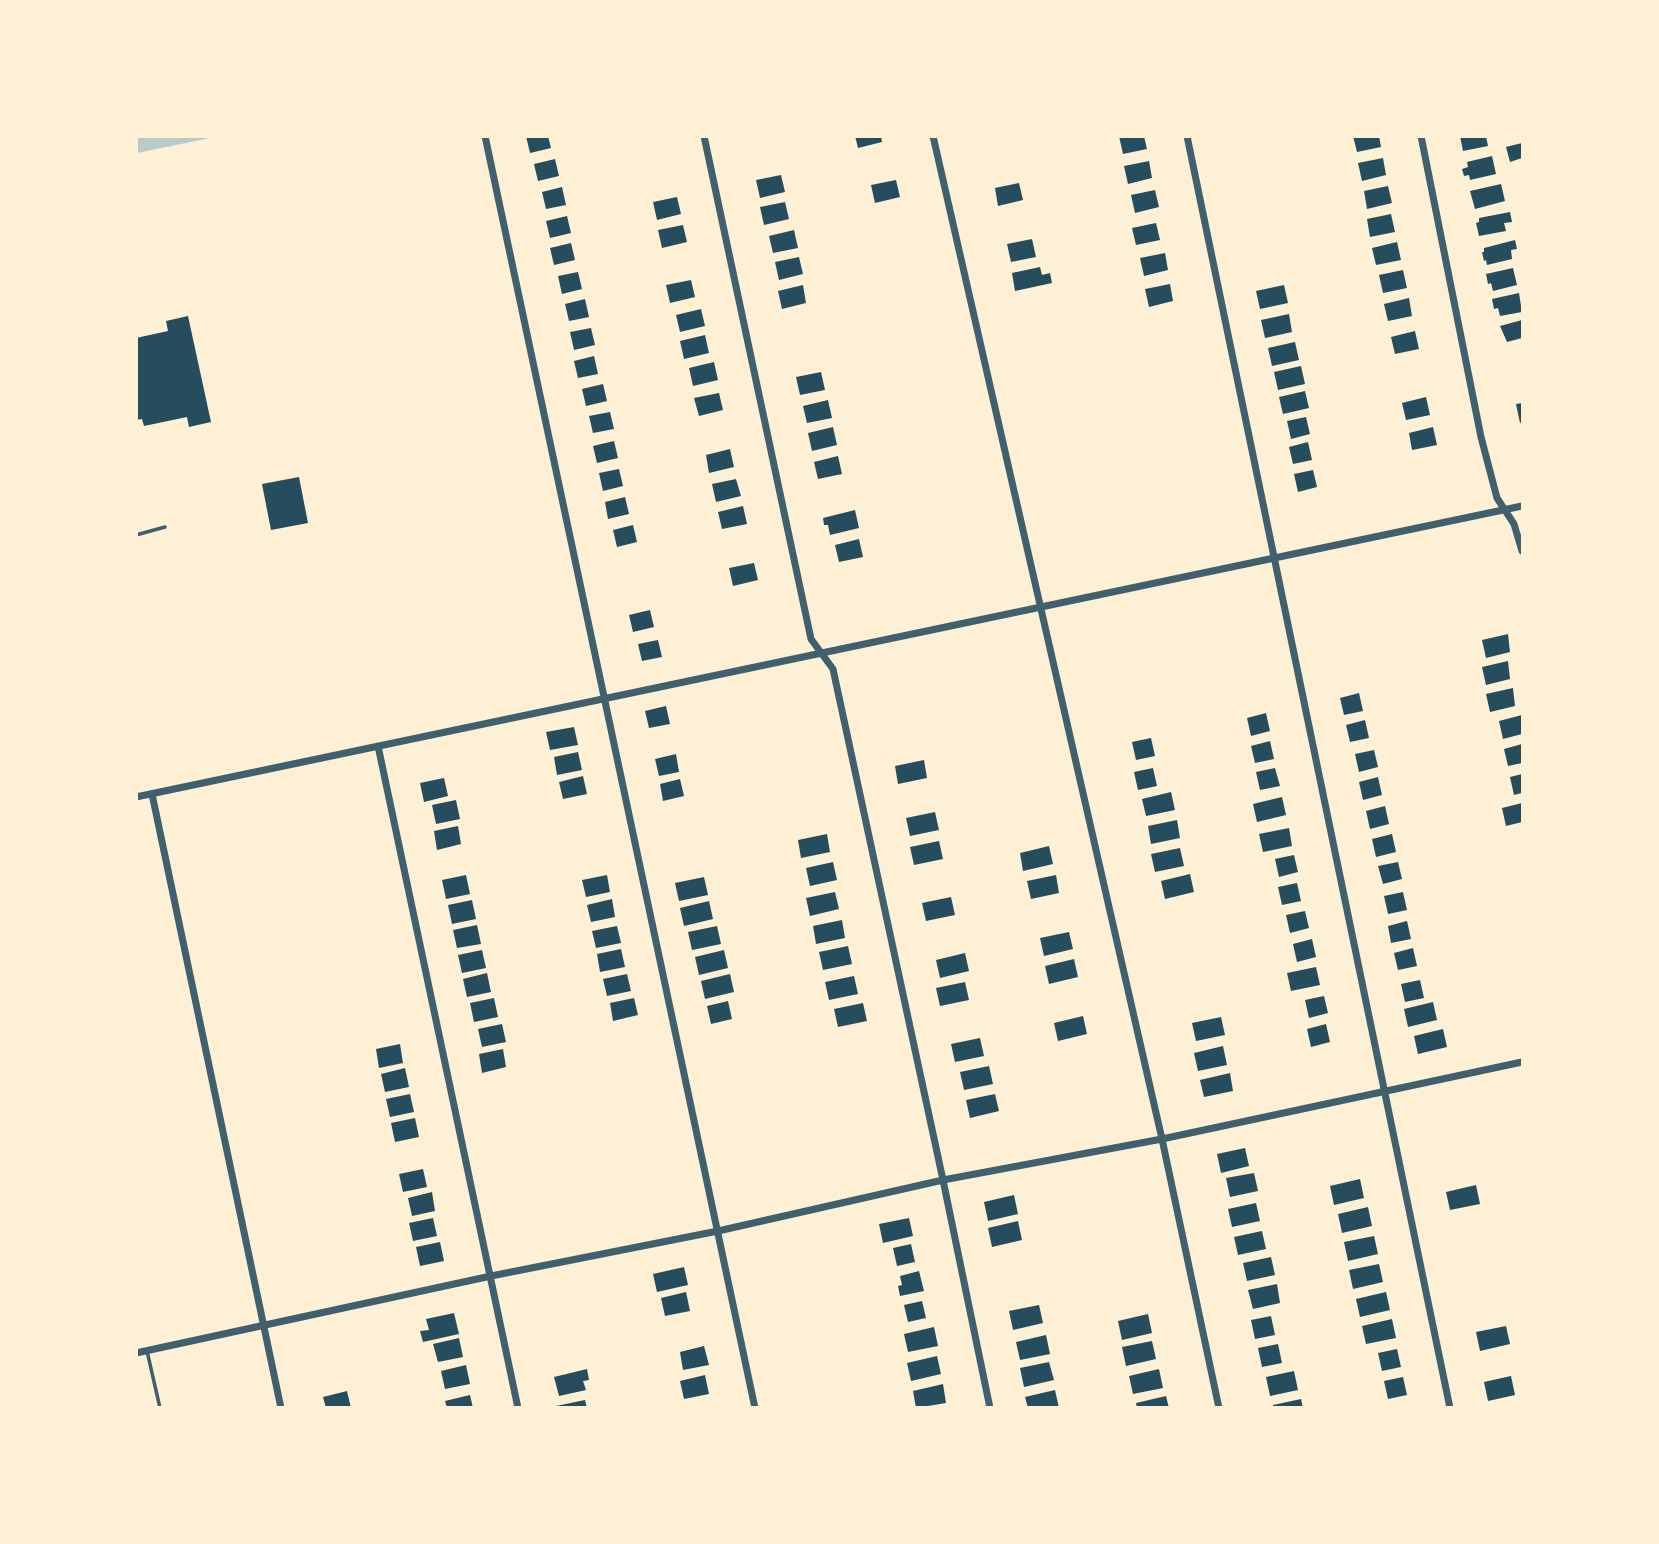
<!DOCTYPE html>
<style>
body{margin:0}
#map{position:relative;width:1659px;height:1544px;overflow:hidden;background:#fdf0d5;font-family:"Work Sans",sans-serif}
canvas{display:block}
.frame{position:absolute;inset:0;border:138px solid #fdf0d5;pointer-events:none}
</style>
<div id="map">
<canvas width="1659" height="1544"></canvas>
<div class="frame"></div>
</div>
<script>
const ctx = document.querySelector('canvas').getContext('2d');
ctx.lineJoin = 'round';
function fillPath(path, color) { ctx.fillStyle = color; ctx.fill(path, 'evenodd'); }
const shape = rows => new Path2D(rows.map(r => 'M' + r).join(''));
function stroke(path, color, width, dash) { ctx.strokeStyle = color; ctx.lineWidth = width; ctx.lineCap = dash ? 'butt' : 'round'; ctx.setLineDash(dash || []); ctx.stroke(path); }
fillPath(shape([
 [137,136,215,136,215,137,137,153]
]), '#b9caca');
fillPath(shape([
 [526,136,548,136,551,148,530,153],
 [855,136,881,136,882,142,858,148],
 [1119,136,1144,136,1147,149,1123,154],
 [1353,136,1379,136,1381,147,1357,152],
 [1460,136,1486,136,1488,146,1463,151],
 [1522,143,1522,158,1510,162,1506,147],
 [1492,156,1496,174,1470,180,1469,175,1464,176,1462,169,1468,167,1467,162],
 [1383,158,1386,175,1362,181,1358,163],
 [555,159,559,176,538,181,534,164],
 [1149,161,1152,178,1128,184,1124,166],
 [781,175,785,192,760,198,756,180],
 [896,180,900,197,875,203,871,185],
 [1019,183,1023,200,998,206,995,188],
 [1501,184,1505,201,1475,209,1470,191],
 [1388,186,1392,203,1367,209,1364,191],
 [562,187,566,205,546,209,542,192],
 [1155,190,1159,207,1135,213,1131,195],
 [677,197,681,214,657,220,653,202],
 [785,202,789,219,764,225,760,207],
 [1510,212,1512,222,1504,223,1506,231,1479,236,1476,223,1479,222,1479,218],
 [1391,214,1395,232,1370,237,1367,219],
 [567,216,571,233,550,238,546,221],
 [1156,223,1160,240,1136,245,1132,228],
 [683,225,687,242,662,248,658,230],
 [794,230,798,248,773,253,769,236],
 [1032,239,1036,257,1011,262,1007,244],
 [1515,240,1517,249,1511,250,1512,259,1487,265,1486,260,1484,261,1482,252,1484,252,1484,248],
 [1397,242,1401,260,1376,265,1372,248],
 [571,243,575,260,554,265,550,248],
 [1165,253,1168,270,1144,276,1140,258],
 [799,257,803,274,779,280,775,262],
 [1040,267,1042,275,1050,273,1052,283,1015,291,1012,273],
 [1513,268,1517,285,1493,291,1491,283,1488,284,1486,274],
 [1403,270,1407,288,1383,293,1379,275],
 [578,272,582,289,562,294,558,276],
 [691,280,695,297,670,303,666,285],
 [1170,284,1173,301,1149,307,1145,289],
 [803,285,806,303,782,309,778,291],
 [1284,285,1288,303,1260,309,1256,291],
 [1519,293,1522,312,1500,316,1498,308,1494,309,1492,299],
 [1409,298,1412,316,1388,321,1384,304],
 [585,299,589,317,569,321,565,304],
 [701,309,705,326,680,332,676,315],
 [1289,314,1292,332,1265,338,1261,320],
 [188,316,211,422,189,427,187,417,144,426,142,419,136,420,136,338,168,331,166,321],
 [1522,320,1522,338,1507,342,1500,326],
 [591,328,595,345,574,350,570,332],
 [1415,331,1419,349,1395,354,1391,337],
 [705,335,709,353,684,359,680,341],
 [1295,342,1299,360,1272,366,1268,348],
 [594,356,598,374,578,378,574,361],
 [714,362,718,380,693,386,689,368],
 [1301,366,1305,384,1278,390,1274,372],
 [821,372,825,390,800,395,796,377],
 [603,384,607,401,586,406,582,389],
 [1305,391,1309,408,1283,414,1279,397],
 [719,393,723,410,699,416,694,398],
 [1426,397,1430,415,1406,420,1402,403],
 [828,400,832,418,807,423,803,406],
 [1522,403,1522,422,1520,423,1516,404],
 [610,412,614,429,593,433,589,416],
 [1306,417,1310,434,1291,439,1287,421],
 [833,427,837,445,812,451,808,433],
 [1433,427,1437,445,1412,450,1409,433],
 [614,441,618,458,597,463,593,446],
 [1308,442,1312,460,1293,464,1289,447],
 [730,449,734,467,709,473,706,455],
 [838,456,842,474,818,479,814,462],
 [619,469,623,486,603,491,599,473],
 [1313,470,1317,487,1298,492,1294,474],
 [299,477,308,523,271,530,262,484],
 [736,479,741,496,716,502,712,484],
 [625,497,629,514,608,519,605,502],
 [743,506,747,524,722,529,718,512],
 [855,510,859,528,830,535,828,525,824,525,823,518],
 [633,525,637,542,617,547,613,530],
 [859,539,863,557,839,562,835,545],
 [754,563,758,580,733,586,729,568],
 [650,610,654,627,633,632,629,615],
 [1508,634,1510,652,1486,658,1482,640],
 [658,640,662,657,642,661,638,644],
 [1508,661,1510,679,1486,685,1482,667],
 [1513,688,1515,706,1490,712,1486,694],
 [1359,693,1363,711,1344,715,1340,698],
 [666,706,670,724,649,728,645,711],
 [1266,713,1270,731,1251,736,1247,718],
 [1522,715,1522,734,1503,739,1499,721],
 [1365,720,1369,738,1350,742,1346,725],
 [574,727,578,745,550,750,546,732],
 [1151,738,1155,756,1136,760,1132,742],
 [1270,741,1274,759,1255,763,1251,746],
 [1522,744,1522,763,1508,766,1504,749],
 [1374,750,1378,767,1359,772,1355,754],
 [578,752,582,770,557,775,554,757],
 [676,754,679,772,659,776,655,759],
 [924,760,927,778,898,784,895,766],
 [1153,768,1157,786,1138,790,1134,772],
 [1275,768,1280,786,1260,790,1256,772],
 [1522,774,1522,793,1514,795,1510,777],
 [583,776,587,794,563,799,559,782],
 [1378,777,1382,795,1363,800,1359,782],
 [444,778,448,796,424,802,420,783],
 [680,779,684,796,663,801,660,784],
 [1171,792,1175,810,1146,816,1142,799],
 [1282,797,1286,815,1257,822,1253,804],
 [456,800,460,819,436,824,432,805],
 [1522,803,1522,822,1506,826,1502,808],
 [1385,806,1389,824,1370,829,1366,811],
 [935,812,939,830,910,836,906,818],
 [1177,820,1180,838,1151,844,1148,826],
 [458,826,461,844,437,850,434,831],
 [1289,828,1292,846,1263,852,1259,834],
 [827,834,830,852,801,858,798,840],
 [1392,834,1396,852,1376,857,1372,839],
 [939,841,943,859,914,865,910,847],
 [1049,846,1053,864,1023,871,1020,853],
 [1180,848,1184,866,1155,872,1151,854],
 [1294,855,1298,872,1279,877,1275,859],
 [833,862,837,880,810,886,806,868],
 [1398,862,1402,879,1383,884,1378,866],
 [1190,874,1194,892,1165,899,1161,881],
 [466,875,470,894,446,899,442,880],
 [607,875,610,892,586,897,582,880],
 [1056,875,1059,893,1031,899,1027,881],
 [704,877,708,895,679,901,675,883],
 [1297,883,1301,901,1282,905,1278,887],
 [835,892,839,909,810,916,806,898],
 [1403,892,1407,910,1388,914,1384,896],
 [951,897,955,915,926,921,922,903],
 [612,899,615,917,591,922,587,905],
 [472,900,476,919,452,924,448,905],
 [709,901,713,919,684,926,680,908],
 [1305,911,1309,928,1290,933,1286,915],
 [842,920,845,938,816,944,813,926],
 [1407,921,1411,939,1391,943,1388,926],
 [477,925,481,944,457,948,453,930],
 [617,926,621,943,596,948,592,931],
 [717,926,721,944,692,950,688,932],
 [1069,932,1073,949,1044,956,1040,938],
 [1312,939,1316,957,1297,962,1293,944],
 [848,946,852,964,823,970,819,952],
 [1413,948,1417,966,1398,970,1394,953],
 [621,949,625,967,600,972,597,954],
 [482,950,486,968,462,973,458,955],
 [724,950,728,968,699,975,695,957],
 [965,953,969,971,940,978,936,960],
 [1074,959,1078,977,1049,984,1045,966],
 [1316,967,1320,985,1291,991,1287,973],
 [487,973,491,992,467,997,463,979],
 [627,974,631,991,607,996,603,979],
 [730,974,734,992,705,999,701,981],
 [854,976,858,994,829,1000,825,982],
 [1420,980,1424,998,1405,1002,1401,984],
 [965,982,969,1000,940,1006,936,988],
 [1324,996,1328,1013,1309,1018,1305,1000],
 [494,998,498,1017,474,1022,470,1003],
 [634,998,638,1015,613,1021,610,1003],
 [728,1001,732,1019,711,1024,707,1006],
 [1433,1002,1437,1020,1408,1027,1404,1009],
 [863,1003,867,1021,838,1027,834,1009],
 [1083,1016,1087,1034,1058,1041,1054,1023],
 [1221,1017,1225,1035,1196,1041,1192,1023],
 [502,1024,506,1042,482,1047,478,1029],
 [1326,1024,1330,1042,1311,1047,1307,1029],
 [1443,1029,1447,1047,1418,1054,1414,1036],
 [980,1038,984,1056,955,1062,951,1044],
 [400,1044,403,1063,379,1068,376,1049],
 [1223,1046,1227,1065,1198,1071,1194,1053],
 [503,1049,506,1067,482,1073,479,1054],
 [989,1066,993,1084,964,1090,960,1072],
 [405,1068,409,1087,385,1092,381,1074],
 [1230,1073,1233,1091,1204,1097,1200,1080],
 [410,1094,414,1112,390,1117,386,1099],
 [995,1094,999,1111,970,1118,966,1100],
 [415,1118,419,1137,395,1142,391,1123],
 [1245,1148,1249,1166,1221,1173,1217,1154],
 [423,1169,427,1187,403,1192,399,1174],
 [1254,1173,1258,1191,1230,1197,1226,1178],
 [1360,1179,1364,1198,1334,1205,1330,1186],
 [1476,1185,1480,1204,1450,1210,1446,1192],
 [432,1192,435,1211,412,1216,408,1198],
 [1014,1195,1018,1214,988,1221,984,1202],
 [1256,1203,1260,1221,1232,1227,1228,1209],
 [1368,1207,1372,1226,1342,1233,1338,1214],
 [433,1218,437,1236,413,1241,409,1223],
 [909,1218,913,1236,883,1243,879,1224],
 [1018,1221,1022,1240,992,1247,988,1228],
 [1262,1231,1266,1249,1238,1255,1234,1237],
 [1374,1236,1378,1254,1348,1261,1344,1242],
 [440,1242,444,1261,420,1266,416,1247],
 [911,1244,915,1262,897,1266,893,1248],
 [1271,1257,1275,1275,1247,1281,1243,1263],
 [1379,1264,1383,1282,1353,1289,1349,1270],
 [684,1267,688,1285,657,1292,653,1274],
 [919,1271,924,1291,900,1296,898,1286,902,1285,900,1276],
 [1277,1284,1280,1303,1253,1309,1248,1290],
 [686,1292,690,1311,665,1316,661,1298],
 [1386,1292,1390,1310,1360,1317,1356,1299],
 [922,1301,926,1318,908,1322,904,1305],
 [1039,1305,1043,1323,1013,1330,1009,1311],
 [454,1313,459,1334,423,1342,420,1331,429,1330,426,1319],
 [1148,1314,1152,1333,1122,1340,1118,1321],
 [1271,1316,1275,1335,1255,1339,1251,1320],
 [1392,1319,1396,1338,1366,1344,1362,1326],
 [1506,1326,1510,1344,1480,1351,1476,1332],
 [934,1327,938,1346,908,1352,904,1334],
 [1046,1335,1050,1354,1020,1360,1016,1342],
 [459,1338,463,1357,438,1362,433,1344],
 [1152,1341,1156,1359,1126,1366,1122,1347],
 [1278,1344,1282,1363,1262,1367,1258,1348],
 [704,1346,709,1365,683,1370,680,1352],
 [1397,1349,1401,1367,1382,1371,1378,1353],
 [937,1356,941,1374,911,1381,907,1363],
 [1049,1362,1054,1380,1024,1387,1020,1368],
 [466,1365,470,1384,445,1389,441,1371],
 [587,1369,589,1380,583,1381,586,1390,559,1396,554,1377],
 [1159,1369,1163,1388,1133,1394,1129,1376],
 [1294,1371,1298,1390,1270,1396,1266,1377],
 [705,1375,709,1394,684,1399,680,1381],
 [1511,1376,1515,1395,1488,1401,1484,1382],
 [1403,1377,1407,1395,1388,1399,1384,1381],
 [943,1384,946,1403,916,1408,913,1391],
 [1055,1390,1059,1408,1028,1408,1025,1397],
 [347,1391,351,1408,326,1408,323,1397],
 [470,1395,473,1408,447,1408,445,1401],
 [1166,1396,1169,1408,1137,1408,1136,1403],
 [1301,1399,1303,1408,1273,1408,1273,1405],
 [585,1400,587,1408,556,1408,556,1406]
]), '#264d5e');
stroke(shape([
 [136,535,165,527],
 [147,1351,160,1408]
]), '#3f606c', 3.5);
stroke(shape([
 [485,136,755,1408],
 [704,136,811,639,833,669,943,1180,990,1408],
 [933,136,1162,1139,1219,1408],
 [1187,136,1450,1408],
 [1421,136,1481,437,1497,498,1514,524,1522,551],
 [378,746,518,1408],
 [152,794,281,1408],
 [136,797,1522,506],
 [136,1353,491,1276,718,1231,943,1180,1162,1139,1522,1062]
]), '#3f606c', 7);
</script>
